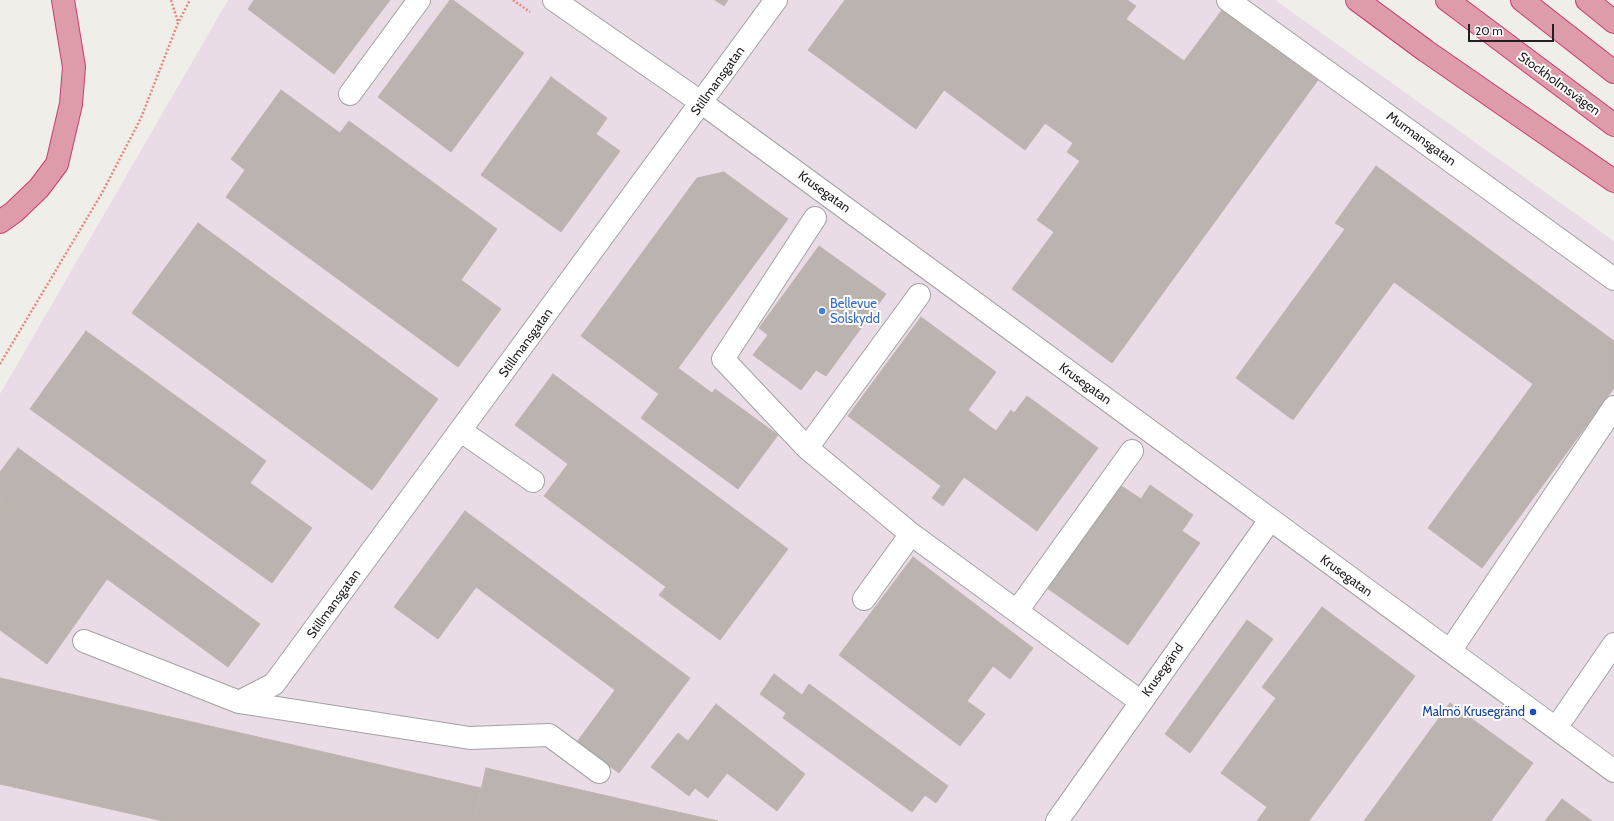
<!DOCTYPE html>
<meta charset="utf-8">
<style>
body{margin:0}
#map{position:relative;width:1614px;height:821px;overflow:hidden;background:#f0eee9;font-family:Cabin,sans-serif}
canvas{display:block}
.scale{position:absolute;left:1468px;top:24px;width:86px;height:18px;box-sizing:border-box;border:2px solid #212121;border-top:0;padding-left:5px;font-size:12px;line-height:14px;white-space:nowrap;color:#212121;-webkit-text-stroke:3px #fff;paint-order:stroke}
</style>
<div id="map">
<canvas width="1614" height="821"></canvas>
<div class="scale">20 m</div>
</div>
<script>
const ctx = document.querySelector('canvas').getContext('2d');
ctx.lineJoin = 'round';
function fillPath(path, color) { ctx.fillStyle = color; ctx.fill(path, 'evenodd'); }
const shape = rows => new Path2D(rows.map(r => 'M' + r).join(''));
function stroke(path, color, width, dash) { ctx.strokeStyle = color; ctx.lineWidth = width; ctx.lineCap = dash ? 'butt' : 'round'; ctx.setLineDash(dash || []); ctx.stroke(path); }
function label(font, color, halo, rows, align = 'center') {
  ctx.font = font + ' Cabin,sans-serif'; ctx.lineWidth = 4; ctx.setLineDash([]); ctx.textBaseline = 'middle'; ctx.strokeStyle = halo; ctx.fillStyle = color; for (const [text, x, y, turn = 0] of rows) {
    ctx.save(); ctx.translate(x, y); ctx.rotate((+turn || 0) * Math.PI / 180); ctx.textAlign = isNaN(turn) ? turn : align; if (halo) ctx.strokeText(text, 0, 0); ctx.fillText(text, 0, 0); ctx.restore();
  }
}
fillPath(shape([
 [228,0,1275,0,1614,241,1614,821,0,821,0,394]
]), '#e9dce7');
const building = shape([
 [254,0,390,0,334,74,248,9,254,0],
 [450,0,453,0,524,53,451,152,378,97,450,0],
 [715,0,728,0,724,6,715,0],
 [845,0,1127,0,1136,6,1126,19,1184,61,1222,10,1318,80,1112,363,1012,289,1054,232,1037,220,1080,161,1067,152,1073,143,1045,123,1025,150,944,90,916,129,808,50,845,0],
 [551,77,607,118,596,134,620,151,561,232,481,175,551,77],
 [281,90,340,133,349,121,497,229,461,280,501,309,458,367,226,197,245,170,231,159,281,90],
 [1376,166,1614,341,1614,388,1482,568,1428,528,1533,384,1394,282,1293,420,1236,378,1345,229,1335,223,1376,166],
 [724,172,788,219,659,394,581,336,697,178,724,172],
 [198,223,438,399,372,490,132,313,198,223],
 [819,246,886,294,826,376,816,370,801,390,753,355,768,335,759,328,819,246],
 [921,317,996,372,968,410,996,431,1011,410,1014,413,1027,396,1098,448,1037,531,964,477,943,506,932,498,941,486,848,416,921,317],
 [86,331,266,461,250,483,312,528,272,583,30,409,86,331],
 [678,368,712,393,715,389,778,435,738,489,641,418,678,368],
 [553,374,788,549,720,640,659,595,666,587,544,496,568,464,515,425,553,374],
 [18,448,260,624,228,667,0,501,0,472,18,448],
 [1120,485,1141,499,1150,485,1193,515,1182,531,1200,543,1128,645,1047,588,1120,485],
 [0,501,107,579,47,664,0,630,0,501],
 [465,511,690,678,619,773,577,742,615,690,476,587,438,639,394,607,465,511],
 [913,557,1033,648,1010,679,993,666,967,701,985,714,960,746,839,655,913,557],
 [1322,607,1415,676,1309,821,1257,821,1267,807,1221,773,1276,698,1262,687,1322,607],
 [1247,620,1273,639,1190,753,1165,734,1247,620],
 [774,674,802,695,809,684,948,786,936,803,925,795,912,812,783,718,786,713,760,694,774,674],
 [0,678,481,788,474,821,163,821,0,784,0,678],
 [1450,703,1533,763,1491,821,1364,821,1450,703],
 [716,704,805,774,777,811,727,773,708,798,695,788,689,796,651,767,678,733,688,741,716,704],
 [486,768,664,809,662,821,474,821,486,768],
 [1562,799,1592,821,1545,821,1562,799],
 [664,809,718,821,662,821,664,809]
]);
fillPath(building, '#bab3af');
stroke(building, '#c1b5ad', 1);
const minor = shape([
 [554,0,702,103,1614,771],
 [1228,0,1614,279],
 [350,94,419,0],
 [461,431,533,481],
 [807,448,723,359,815,218],
 [911,534,807,448,919,295],
 [864,599,911,534,1141,702],
 [1017,611,1132,451],
 [84,641,239,702,274,684,776,0],
 [1450,651,1614,407],
 [239,702,470,738,549,735,599,772],
 [1556,728,1614,644],
 [1057,821,1270,520]
]);
const highway = shape([
 [1357,0,1426,51,1614,181],
 [1447,0,1614,125],
 [1522,0,1614,72],
 [1587,0,1614,22],
 [0,222,14,212,39,188,57,164,71,104,74,67,63,0]
]);
stroke(minor, '#a2a2a2', 24);
stroke(highway, '#c73d73', 24);
stroke(shape([
 [171,0,178,22],
 [513,0,530,12],
 [0,364,102,193,141,118,178,23,190,0]
]), '#ea8680', 2.5, [2, 2]);
stroke(minor, '#fff', 22);
stroke(highway, '#de9baa', 22);
for (const [x, y, r, color] of [
 [822,311,4,"#3f7fe0"],
 [1533,712,4,"#1a4fb4"]
]) { const dot = new Path2D(); dot.arc(x, y, r, 0, 2 * Math.PI); ctx.fillStyle = color; ctx.fill(dot); stroke(dot, '#fff', 1.5); }
label('13px', '#212121', '#fff', [
 ["Stillmansgatan",718,81,-54],
 ["Stockholmsvägen",1559,84,36],
 ["Murmansgatan",1421,139,36],
 ["Krusegatan",824,192,36],
 ["Stillmansgatan",526,343,-54],
 ["Krusegatan",1085,384,36],
 ["Krusegatan",1346,576,36],
 ["Stillmansgatan",334,604,-54],
 ["Krusegränd",1163,670,-55]
]);
label('13px', '#366cbe', '#fff', [
 ["Bellevue",830,304],
 ["Solskydd",830,319]
], 'left');
label('13px', '#164399', '#fff', [
 ["Malmö Krusegränd",1525,712]
], 'right');
</script>
